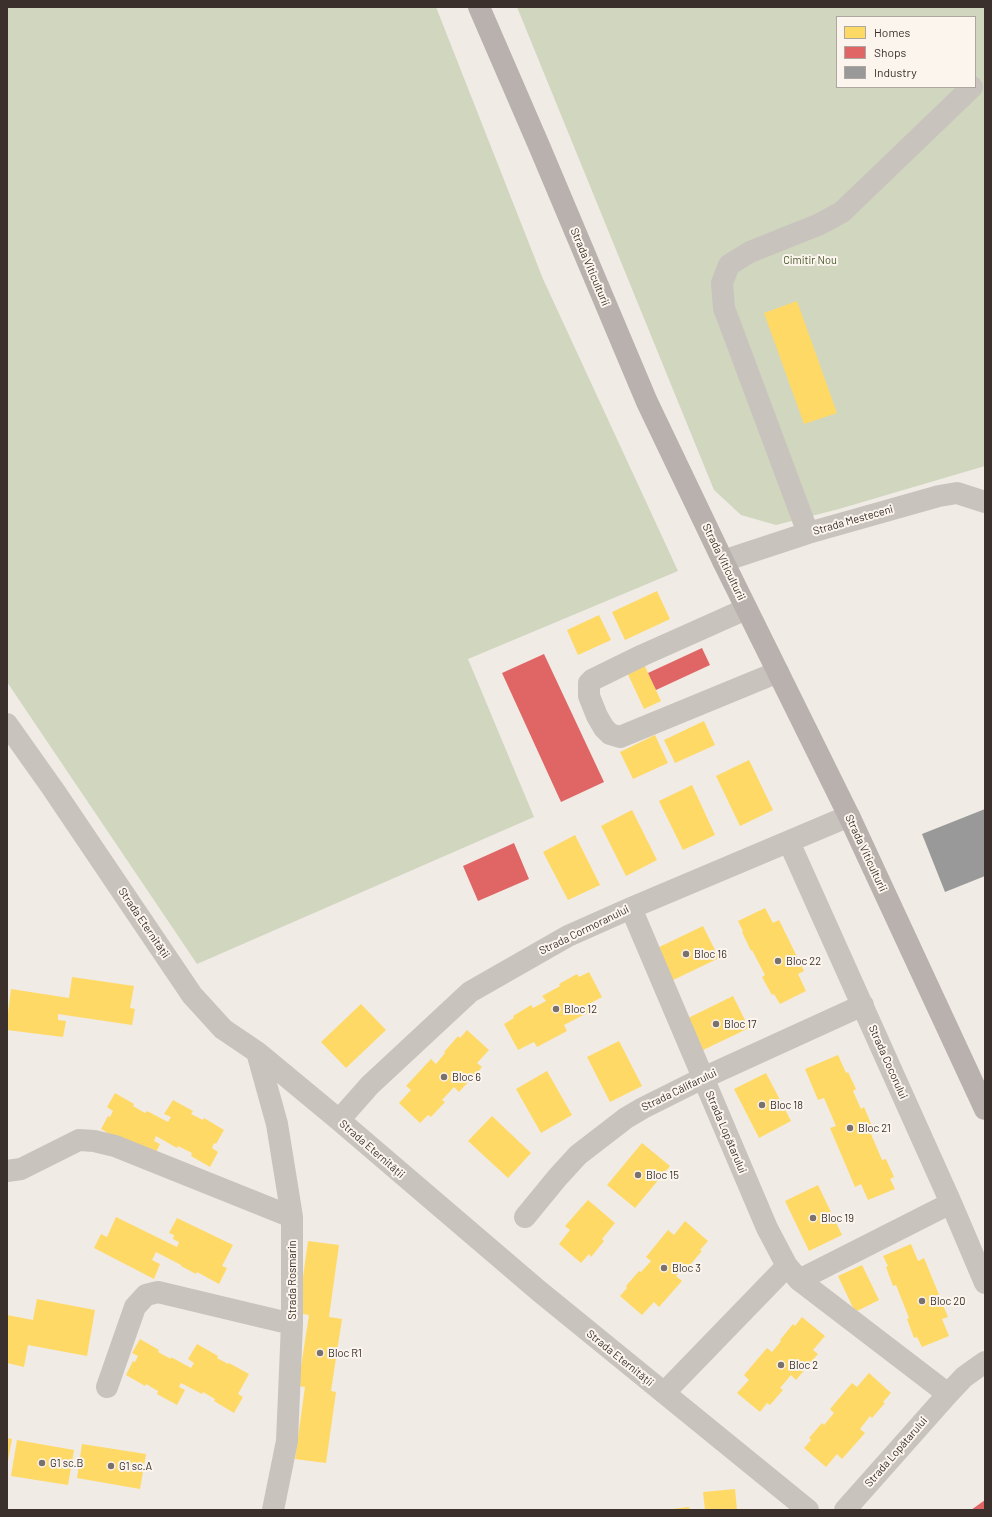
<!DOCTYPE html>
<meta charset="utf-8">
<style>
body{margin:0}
#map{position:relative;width:992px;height:1517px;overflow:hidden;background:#f0ebe5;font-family:Barlow,sans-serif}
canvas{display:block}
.frame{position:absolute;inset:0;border:8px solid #3b302b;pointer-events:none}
.legend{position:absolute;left:836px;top:16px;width:140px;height:72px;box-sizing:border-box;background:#fbf5ee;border:1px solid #aea6a0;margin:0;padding:5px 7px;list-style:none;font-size:12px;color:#3b302b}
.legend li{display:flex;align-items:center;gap:8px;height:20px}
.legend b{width:20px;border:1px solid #aea6a0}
</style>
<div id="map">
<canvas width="992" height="1517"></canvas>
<div class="frame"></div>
<ul class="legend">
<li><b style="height:11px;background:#ffd966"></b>Homes</li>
<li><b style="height:11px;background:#e06666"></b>Shops</li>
<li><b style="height:11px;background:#999"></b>Industry</li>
</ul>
</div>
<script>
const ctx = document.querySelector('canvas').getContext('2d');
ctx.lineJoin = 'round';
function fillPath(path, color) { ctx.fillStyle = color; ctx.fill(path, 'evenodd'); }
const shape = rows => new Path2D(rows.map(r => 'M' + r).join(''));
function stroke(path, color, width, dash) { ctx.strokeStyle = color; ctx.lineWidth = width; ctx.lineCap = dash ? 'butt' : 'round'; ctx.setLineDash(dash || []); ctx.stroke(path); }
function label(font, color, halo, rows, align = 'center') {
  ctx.font = font + ' Barlow,sans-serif'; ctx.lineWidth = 4; ctx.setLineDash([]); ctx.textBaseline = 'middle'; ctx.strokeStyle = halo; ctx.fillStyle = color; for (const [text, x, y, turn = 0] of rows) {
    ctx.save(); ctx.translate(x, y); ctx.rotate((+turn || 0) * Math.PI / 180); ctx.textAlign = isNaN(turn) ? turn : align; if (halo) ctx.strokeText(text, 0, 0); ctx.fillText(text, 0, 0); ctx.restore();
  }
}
fillPath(shape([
 [7,7,436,7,543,279,678,571,468,659,534,817,197,964,7,682],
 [517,7,985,7,985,466,839,509,776,525,741,515,714,490],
 [837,17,975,17,975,87,837,87]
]), '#d1d6bf');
fillPath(shape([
 [797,301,837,413,804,424,764,313],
 [657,591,670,619,625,640,612,612],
 [599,615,611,640,578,655,567,630],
 [642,660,661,701,644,709,625,668],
 [704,721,715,745,675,763,664,740],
 [655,735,668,763,633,779,620,752],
 [749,760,773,810,740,826,716,776],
 [692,785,715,835,683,850,659,801],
 [632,810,657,860,626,876,601,826],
 [575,835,600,885,568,900,543,852],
 [765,908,773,923,779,920,804,971,798,974,806,991,780,1004,774,994,772,995,762,977,765,975,752,950,751,951,742,932,743,931,738,921],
 [703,926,719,958,669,982,653,950],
 [589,972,602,997,587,1005,591,1011,564,1025,567,1031,537,1047,534,1042,518,1050,504,1024,514,1018,513,1016,531,1005,533,1008,546,1001,542,996,560,986,559,984,577,974,579,977],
 [72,977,134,986,130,1008,135,1009,132,1025,58,1014,58,1020,66,1021,63,1037,7,1030,7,1012,8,1013,11,989,69,998],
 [733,996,749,1028,699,1052,684,1020],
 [361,1004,386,1030,346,1068,321,1042],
 [467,1030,489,1050,477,1063,482,1067,459,1092,454,1087,442,1100,445,1102,431,1117,428,1115,420,1123,399,1103,411,1090,406,1086,431,1059,436,1064,445,1053,444,1052,458,1036,460,1038],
 [619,1041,642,1086,610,1102,587,1057],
 [838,1055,846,1073,848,1072,856,1089,853,1091,861,1109,864,1107,872,1126,868,1127,882,1160,886,1159,894,1177,890,1179,895,1189,868,1200,861,1184,855,1187,830,1128,836,1126,824,1098,818,1100,805,1069],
 [547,1071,572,1115,541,1133,516,1089],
 [766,1073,791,1121,759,1138,734,1089],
 [115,1093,134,1104,133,1106,145,1113,147,1111,168,1122,171,1117,164,1114,173,1100,193,1111,191,1114,203,1120,204,1118,224,1130,216,1144,214,1143,212,1148,218,1152,210,1167,191,1156,192,1153,178,1146,177,1148,156,1136,154,1141,160,1144,153,1159,101,1129,108,1116,110,1117,113,1111,107,1107],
 [492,1116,531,1153,508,1178,468,1141],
 [642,1143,670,1166,635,1208,607,1185],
 [818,1185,842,1235,809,1251,785,1201],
 [588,1200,615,1223,602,1239,604,1241,591,1257,589,1254,581,1263,559,1244,570,1230,565,1226],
 [116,1217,177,1247,179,1242,173,1239,174,1235,169,1233,177,1218,233,1245,222,1266,227,1268,219,1284,197,1272,196,1274,181,1266,181,1265,156,1252,152,1260,160,1264,154,1279,94,1248,101,1234,107,1237],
 [685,1221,708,1241,700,1250,702,1251,689,1266,687,1264,676,1276,682,1281,659,1307,654,1302,642,1315,620,1296,627,1288,626,1286,639,1271,641,1272,651,1261,646,1257,668,1230,674,1235],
 [308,1241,339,1245,329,1317,342,1319,331,1391,336,1392,326,1463,295,1459,305,1387,298,1386,309,1315,298,1313],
 [911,1244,918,1261,924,1258,948,1317,942,1319,949,1336,922,1347,917,1337,914,1338,907,1319,909,1318,896,1285,893,1286,886,1267,888,1266,883,1256],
 [862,1265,879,1300,855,1312,838,1276],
 [37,1299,95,1310,87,1356,28,1345,24,1367,7,1363,7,1315,33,1320],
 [802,1317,825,1336,813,1350,818,1354,796,1380,791,1375,780,1388,783,1390,770,1405,767,1403,760,1412,737,1393,749,1380,744,1375,767,1348,772,1352,781,1341,780,1340,793,1324,795,1326],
 [140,1339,159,1350,158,1352,171,1359,171,1357,191,1368,194,1363,188,1359,197,1344,218,1356,217,1358,228,1364,229,1363,249,1374,238,1394,243,1397,234,1413,214,1401,215,1399,203,1392,202,1394,181,1383,179,1387,185,1390,177,1405,157,1394,158,1391,146,1384,145,1386,126,1375,133,1361,135,1362,138,1356,132,1353],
 [869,1373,891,1393,883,1402,885,1403,872,1418,870,1416,860,1429,865,1433,842,1459,837,1454,826,1467,804,1448,811,1440,809,1438,822,1423,824,1425,834,1413,830,1409,852,1383,857,1387],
 [7,1438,12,1439,8,1461,7,1461],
 [17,1440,74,1450,68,1485,11,1476],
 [82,1444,146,1454,140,1489,77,1478],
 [735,1489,737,1510,705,1510,703,1492],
 [689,1507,690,1510,672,1510,672,1509]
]), '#ffd966');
fillPath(shape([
 [702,648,710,665,656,690,648,673],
 [544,654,604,782,561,802,502,673],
 [514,843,529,879,478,901,463,866],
 [985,1500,985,1510,971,1510]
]), '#e06666');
fillPath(shape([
 [985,809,985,876,945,892,922,834]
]), '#999');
stroke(shape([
 [808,533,724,308,722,283,729,265,750,252,820,224,842,212,972,87],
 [723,561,808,533,939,496,957,493,985,502],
 [746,609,643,655,592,680,589,683,589,696,597,716,604,728,610,734,620,737,778,672],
 [7,724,53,789,192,995,223,1029,257,1052,339,1120,539,1291,808,1510],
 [789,842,951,1203,985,1283],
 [631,908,767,1228,787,1266,799,1280,948,1394],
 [257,1052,277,1124,292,1217,292,1324,287,1441,273,1510],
 [339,1120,370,1085,470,992,568,936,631,908,849,816],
 [7,1171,21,1169,79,1140,94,1141,115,1146,292,1217],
 [525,1217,557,1178,578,1155,626,1118,643,1108,703,1078,863,1005],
 [799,1280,951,1203],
 [107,1387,135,1307,146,1295,158,1292,292,1324],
 [664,1393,787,1266],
 [845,1510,948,1394,964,1377,985,1362]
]), '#c9c3be', 22);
stroke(shape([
 [479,7,540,148,647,402,723,561,849,816,985,1109]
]), '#b8b1ad', 22);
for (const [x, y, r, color] of [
 [686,954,4,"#7a716c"],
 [778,961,4,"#7a716c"],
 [556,1009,4,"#7a716c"],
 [716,1024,4,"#7a716c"],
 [444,1077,4,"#7a716c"],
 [762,1105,4,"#7a716c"],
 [850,1128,4,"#7a716c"],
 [638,1175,4,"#7a716c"],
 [813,1218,4,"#7a716c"],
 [664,1268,4,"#7a716c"],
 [922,1301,4,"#7a716c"],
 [320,1353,4,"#7a716c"],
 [781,1365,4,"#7a716c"],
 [42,1463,4,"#7a716c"],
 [111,1466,4,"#7a716c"]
]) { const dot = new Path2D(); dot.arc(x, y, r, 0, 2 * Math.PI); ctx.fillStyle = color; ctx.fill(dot); stroke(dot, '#fbf5ee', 1.5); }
label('11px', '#4a5a2e', '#fbf5ee', [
 ["Cimitir Nou",810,260]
]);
label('11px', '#3b302b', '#fbf5ee', [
 ["Strada Viticulturii",590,267,67],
 ["Strada Mesteceni",853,520,-16],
 ["Strada Viticulturii",724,562,64],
 ["Strada Viticulturii",866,853,65],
 ["Strada Eternității",144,923,56],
 ["Strada Cormoranului",584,930,-26],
 ["Strada Cocorului",888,1062,66],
 ["Strada Călifarului",679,1090,-26],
 ["Strada Lopătarului",726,1132,67],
 ["Strada Eternității",372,1149,41],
 ["Strada Rosmarin",292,1280,-90],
 ["Strada Eternității",620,1358,39],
 ["Strada Lopătarului",896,1452,-49]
]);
label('11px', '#3b302b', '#fbf5ee', [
 ["Bloc 16",694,954],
 ["Bloc 22",786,961],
 ["Bloc 12",564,1009],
 ["Bloc 17",724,1024],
 ["Bloc 6",452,1077],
 ["Bloc 18",770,1105],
 ["Bloc 21",858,1128],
 ["Bloc 15",646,1175],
 ["Bloc 19",821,1218],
 ["Bloc 3",672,1268],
 ["Bloc 20",930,1301],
 ["Bloc R1",328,1353],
 ["Bloc 2",789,1365],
 ["G1 sc.B",50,1463],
 ["G1 sc.A",119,1466]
], 'left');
</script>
